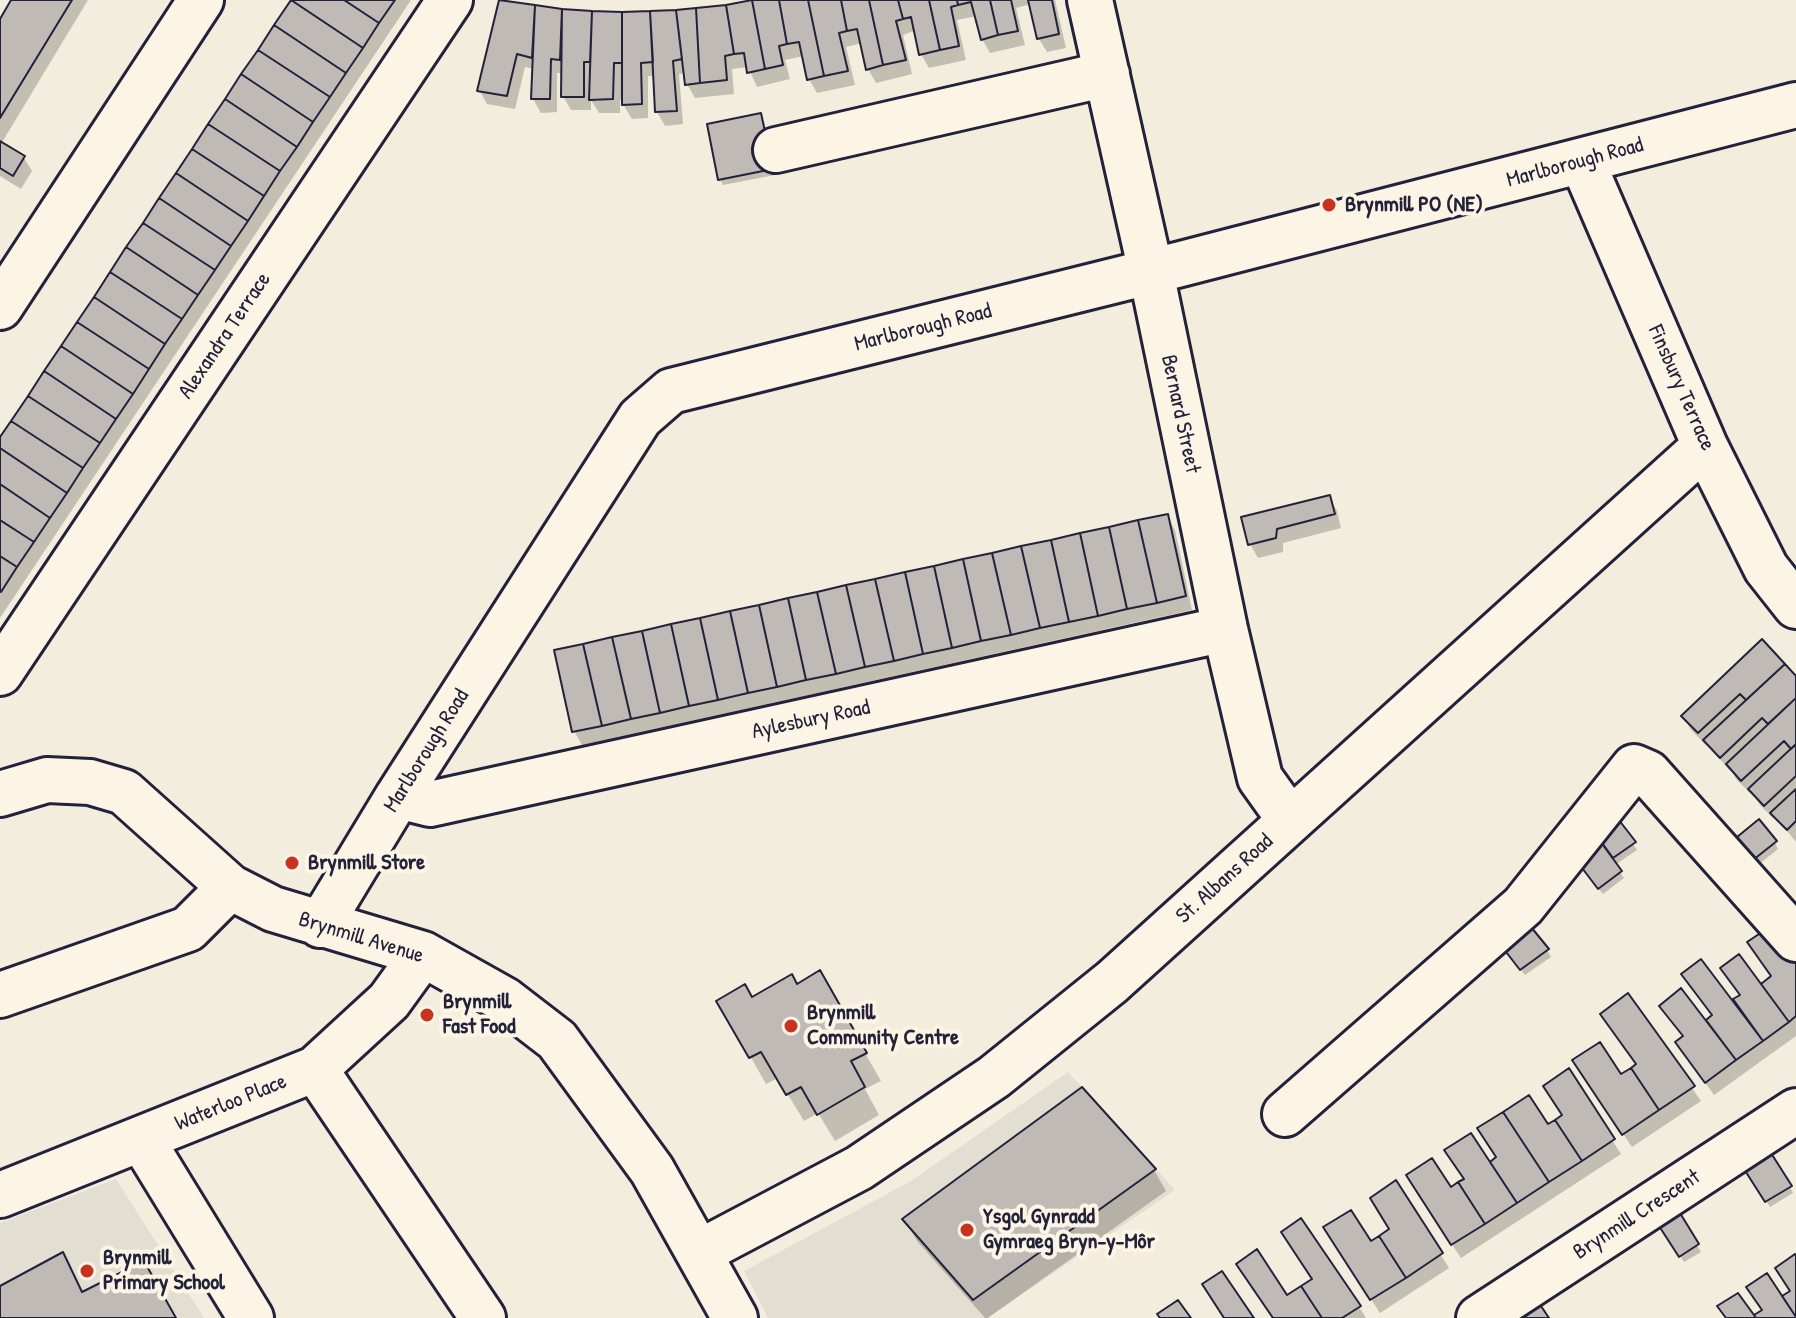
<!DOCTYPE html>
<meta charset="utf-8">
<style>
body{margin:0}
canvas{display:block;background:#f3edde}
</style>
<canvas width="1796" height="1318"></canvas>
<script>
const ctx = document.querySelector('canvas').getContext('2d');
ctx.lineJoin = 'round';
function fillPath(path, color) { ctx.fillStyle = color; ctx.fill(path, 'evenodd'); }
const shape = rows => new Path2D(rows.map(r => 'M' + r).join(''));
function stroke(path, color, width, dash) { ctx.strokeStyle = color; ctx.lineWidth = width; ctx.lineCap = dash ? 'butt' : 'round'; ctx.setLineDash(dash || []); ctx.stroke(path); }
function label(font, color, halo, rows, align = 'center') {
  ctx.font = font + ' "Patrick Hand",sans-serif'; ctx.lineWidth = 8; ctx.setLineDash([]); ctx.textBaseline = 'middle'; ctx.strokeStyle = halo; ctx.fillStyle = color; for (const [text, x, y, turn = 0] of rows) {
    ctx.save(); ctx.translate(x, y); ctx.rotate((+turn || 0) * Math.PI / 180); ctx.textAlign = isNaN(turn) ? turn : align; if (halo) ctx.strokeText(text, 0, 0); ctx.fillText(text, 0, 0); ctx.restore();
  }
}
fillPath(shape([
 [1068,1072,1175,1190,987,1318,768,1318,744,1271,911,1181],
 [116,1179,204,1318,0,1318,0,1223]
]), '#e3ded2');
fillPath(shape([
 [14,0,88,0,1,144,24,158,32,171,21,189,0,176,0,22],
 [293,0,411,0,0,618,0,441],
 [757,0,1055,0,1066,48,1047,52,1039,39,1031,4,1016,8,1025,45,990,53,982,39,977,16,957,20,966,60,929,68,921,54,917,31,911,32,903,35,912,74,876,83,868,69,862,43,846,47,855,85,817,93,809,79,804,56,785,60,790,79,757,87,748,67,732,69,734,94,695,98,687,84,686,73,679,74,683,124,665,126,657,112,655,76,648,76,648,118,632,119,620,99,620,113,599,113,591,100,591,110,571,110,563,96,562,73,557,73,557,112,541,113,533,99,534,69,525,67,515,109,487,104,479,90,501,1,561,11,622,14,726,7],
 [760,116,764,122,775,175,723,185,720,179],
 [1329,497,1337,511,1341,528,1283,543,1283,552,1258,558,1250,544],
 [1167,516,1175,530,1192,610,582,745,574,731],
 [1761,642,1796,679,1796,842,1775,816,1773,818,1759,804,1752,792,1750,793,1736,779,1731,769,1729,770,1708,745,1707,746,1691,730,1683,716],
 [1615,818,1637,850,1615,865,1624,878,1603,894,1582,867],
 [1775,843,1778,849,1753,869,1737,849],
 [1547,950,1551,957,1525,975,1509,954],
 [1796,964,1796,1036,1714,1095,1686,1056,1684,1038,1662,1006,1705,1023,1713,1017,1683,975,1733,1002,1741,996,1723,969,1760,986],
 [819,973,881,1081,865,1089,879,1115,835,1141,818,1113,804,1121,778,1078,766,1084,719,1001,752,1000,796,986],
 [1628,996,1701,1101,1632,1147,1583,1075,1621,1077,1638,1065,1602,1015],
 [1568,1071,1621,1154,1461,1258,1416,1190,1450,1190,1564,1116],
 [1082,1090,1154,1170,1166,1191,988,1318,985,1318,917,1241,905,1220],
 [1771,1155,1793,1193,1770,1207,1747,1170],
 [1395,1183,1449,1268,1380,1313,1334,1242,1370,1243,1392,1230],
 [1679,1216,1701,1252,1684,1262,1662,1227],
 [1287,1298,1359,1307,1366,1318,1273,1318]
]), '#0003');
const building = shape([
 [11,0,72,0,0,118,0,19,11,0],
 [291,0,363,48,346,73,274,25,291,0],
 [291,0,344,0,379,23,363,48,291,0],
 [344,0,395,0,379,23,344,0],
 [499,0,535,5,532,58,517,54,507,96,477,91,499,0],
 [752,0,765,69,747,73,744,53,734,54,726,5,752,0],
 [752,0,779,0,787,44,779,46,783,65,765,69,752,0],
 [779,0,808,0,824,76,807,80,799,42,787,44,779,0],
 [808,0,841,0,847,31,839,33,848,71,824,76,808,0],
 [841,0,869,0,883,65,866,70,857,29,847,31,841,0],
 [869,0,898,0,903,19,896,21,906,60,883,65,869,0],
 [898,0,929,0,940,50,919,55,911,17,903,19,898,0],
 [929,0,957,0,958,5,951,7,959,46,940,50,929,0],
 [957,0,990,0,998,35,981,40,971,2,958,5,957,0],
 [990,0,1011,0,1018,31,998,35,990,0],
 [1028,0,1052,0,1059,34,1037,39,1028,0],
 [535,5,562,9,560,60,551,59,550,99,531,99,535,5],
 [726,5,734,54,725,56,727,80,700,83,696,8,726,5],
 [696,8,700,83,685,85,676,10,696,8],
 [562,9,592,11,590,62,584,62,584,97,561,97,562,9],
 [676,10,682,59,673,61,677,111,655,112,650,11,676,10],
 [592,11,622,12,622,63,614,63,613,99,589,100,592,11],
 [650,11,653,62,641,63,642,104,622,105,622,12,650,11],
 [274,25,346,73,330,97,258,50,274,25],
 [258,50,330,97,313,122,241,74,258,50],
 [241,74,313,122,297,147,225,99,241,74],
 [225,99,297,147,280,171,208,124,225,99],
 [761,113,773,169,718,180,707,124,761,113],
 [208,124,280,171,264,196,192,149,208,124],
 [0,141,25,156,13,176,0,168,0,141],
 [192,149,264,196,248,221,176,173,192,149],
 [176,173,248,221,231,246,159,198,176,173],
 [159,198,231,246,215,270,143,223,159,198],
 [143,223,215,270,198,295,126,247,143,223],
 [126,247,198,295,182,319,110,272,126,247],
 [110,272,182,319,165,344,94,297,110,272],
 [94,297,165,344,149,369,77,322,94,297],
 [77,322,149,369,133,394,61,346,77,322],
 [61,346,133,394,116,419,44,371,61,346],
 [44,371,116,419,100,443,28,396,44,371],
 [28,396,100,443,83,468,11,421,28,396],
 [11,421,83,468,67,493,0,448,0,437,11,421],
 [0,448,67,493,50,518,0,484,0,448],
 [0,484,50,518,34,542,0,520,0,484],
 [1330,495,1335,514,1277,529,1276,538,1248,545,1241,517,1330,495],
 [1168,514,1186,596,1157,603,1138,520,1168,514],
 [0,520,34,542,17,567,0,556,0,520],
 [1138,520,1157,603,1127,609,1109,527,1138,520],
 [1109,527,1127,609,1098,616,1080,533,1109,527],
 [1080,533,1098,616,1069,622,1051,540,1080,533],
 [1051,540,1069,622,1040,628,1021,546,1051,540],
 [1021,546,1040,628,1011,635,992,553,1021,546],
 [992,553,1011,635,981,641,963,559,992,553],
 [0,556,17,567,1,592,0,591,0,556],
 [963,559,981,641,952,648,934,566,963,559],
 [934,566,952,648,923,654,905,572,934,566],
 [905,572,923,654,894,661,875,579,905,572],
 [875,579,894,661,865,667,846,585,875,579],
 [846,585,865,667,836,674,817,592,846,585],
 [817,592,836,674,806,680,788,598,817,592],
 [788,598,806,680,777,687,759,605,788,598],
 [759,605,777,687,748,693,730,611,759,605],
 [730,611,748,693,718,700,700,618,730,611],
 [700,618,718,700,689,706,671,624,700,618],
 [671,624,689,706,660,713,642,631,671,624],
 [642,631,660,713,631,719,612,637,642,631],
 [612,637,631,719,602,726,583,644,612,637],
 [1762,639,1785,664,1746,700,1740,694,1698,733,1681,716,1762,639],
 [583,644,602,726,572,732,554,650,583,644],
 [1785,664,1796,676,1796,698,1768,724,1762,718,1720,758,1703,740,1785,664],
 [1796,698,1796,744,1791,749,1784,741,1741,781,1726,764,1796,698],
 [1796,744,1796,776,1764,806,1748,789,1796,744],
 [1796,789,1796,821,1787,830,1770,813,1796,789],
 [1615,815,1636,842,1613,858,1597,836,1615,815],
 [1759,819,1777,841,1748,864,1731,842,1759,819],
 [1600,841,1622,871,1598,889,1576,860,1600,841],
 [1771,926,1796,960,1796,1016,1789,1022,1761,984,1771,976,1747,942,1771,926],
 [1531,927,1549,949,1520,970,1503,948,1531,927],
 [1739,954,1789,1022,1763,1041,1733,999,1740,995,1720,968,1739,954],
 [1701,959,1763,1041,1736,1060,1706,1020,1712,1015,1681,974,1701,959],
 [820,970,867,1053,851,1061,865,1087,817,1115,801,1087,786,1095,761,1052,749,1058,716,1001,745,984,752,997,792,974,797,984,820,970],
 [1681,988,1736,1060,1705,1083,1675,1042,1683,1036,1659,1006,1681,988],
 [1628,993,1695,1086,1659,1110,1631,1068,1636,1064,1600,1014,1628,993],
 [1600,1042,1621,1074,1631,1068,1659,1110,1622,1135,1572,1060,1600,1042],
 [1569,1068,1615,1139,1582,1161,1555,1120,1562,1115,1543,1086,1569,1068],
 [1082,1087,1156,1169,973,1300,902,1219,1082,1087],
 [1529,1095,1548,1124,1555,1120,1582,1161,1549,1182,1503,1112,1529,1095],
 [1503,1112,1549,1182,1517,1203,1490,1162,1496,1157,1477,1128,1503,1112],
 [1471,1133,1517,1203,1485,1224,1458,1182,1464,1179,1444,1150,1471,1133],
 [1771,1153,1792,1186,1765,1202,1744,1169,1771,1153],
 [1432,1158,1451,1187,1458,1182,1485,1224,1451,1245,1406,1175,1432,1158],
 [1396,1180,1443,1253,1406,1278,1379,1236,1389,1229,1370,1198,1396,1180],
 [1351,1210,1371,1241,1379,1236,1406,1278,1370,1300,1323,1227,1351,1210],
 [1680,1213,1699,1244,1679,1257,1659,1226,1680,1213],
 [1301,1218,1361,1306,1342,1318,1322,1318,1301,1286,1312,1279,1281,1232,1301,1218],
 [1257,1249,1287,1295,1301,1286,1322,1318,1273,1318,1236,1264,1257,1249],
 [63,1252,82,1292,144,1261,176,1318,0,1318,0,1286,63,1252],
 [1795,1254,1796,1256,1796,1317,1782,1296,1790,1291,1775,1268,1795,1254],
 [1222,1271,1254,1318,1224,1318,1202,1284,1222,1271],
 [1767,1273,1796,1317,1796,1318,1756,1318,1754,1315,1762,1310,1746,1287,1767,1273],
 [1738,1293,1754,1315,1756,1318,1726,1318,1717,1306,1738,1293],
 [1178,1300,1191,1318,1160,1318,1157,1314,1178,1300],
 [1539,1303,1549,1318,1517,1318,1539,1303]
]);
fillPath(building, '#bfbab6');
stroke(building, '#22223b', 2);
const minor = shape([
 [1090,0,1151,272,1225,629,1260,778,1290,820],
 [776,150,1107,74],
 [1582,161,1705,446,1766,568,1796,606],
 [0,307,201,0],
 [0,673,450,0],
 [0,794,47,780,90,782,124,792,230,887,273,909,423,954,505,1000,557,1040,652,1170,735,1318],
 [398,796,430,804,1225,629],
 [320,925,398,796,640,418,671,391,1177,265,1796,105],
 [0,995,188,929,230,887],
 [315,1069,483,1318],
 [1285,1114,1523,906,1634,767,1648,773,1796,939],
 [142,1140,251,1318],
 [0,1195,315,1069,389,1001,423,954],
 [700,1252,859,1168,994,1077,1112,982,1705,446],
 [1479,1318,1796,1111]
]);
stroke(minor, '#22223b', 50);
stroke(minor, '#fcf5e5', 44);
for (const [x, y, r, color] of [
 [1329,205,8,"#c8321e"],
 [292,863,8,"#c8321e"],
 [427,1015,8,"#c8321e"],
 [791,1026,8,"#c8321e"],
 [967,1230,8,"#c8321e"],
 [87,1271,8,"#c8321e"]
]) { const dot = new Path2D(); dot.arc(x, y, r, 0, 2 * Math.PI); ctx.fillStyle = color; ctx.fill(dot); stroke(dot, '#fcf5e5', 3); }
label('22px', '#22223b', '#fcf5e5', [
 ["Marlborough Road",1575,163,-15],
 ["Marlborough Road",923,328,-14],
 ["Alexandra Terrace",225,336,-56],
 ["Finsbury Terrace",1681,388,66],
 ["Bernard Street",1180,414,78],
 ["Aylesbury Road",811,720,-12],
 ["Marlborough Road",427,751,-58],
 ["St. Albans Road",1225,879,-42],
 ["Brynmill Avenue",361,938,17],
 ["Waterloo Place",231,1103,-22],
 ["Brynmill Crescent",1637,1215,-33]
]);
label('bold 22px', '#22223b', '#fcf5e5', [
 ["Brynmill PO (NE)",1345,205],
 ["Brynmill Store",308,863],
 ["Brynmill",443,1002],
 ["Fast Food",443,1027],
 ["Brynmill",807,1013],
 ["Community Centre",807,1038],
 ["Ysgol Gynradd",983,1217],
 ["Gymraeg Bryn-y-Môr",983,1242],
 ["Brynmill",103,1258],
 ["Primary School",103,1283]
], 'left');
</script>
